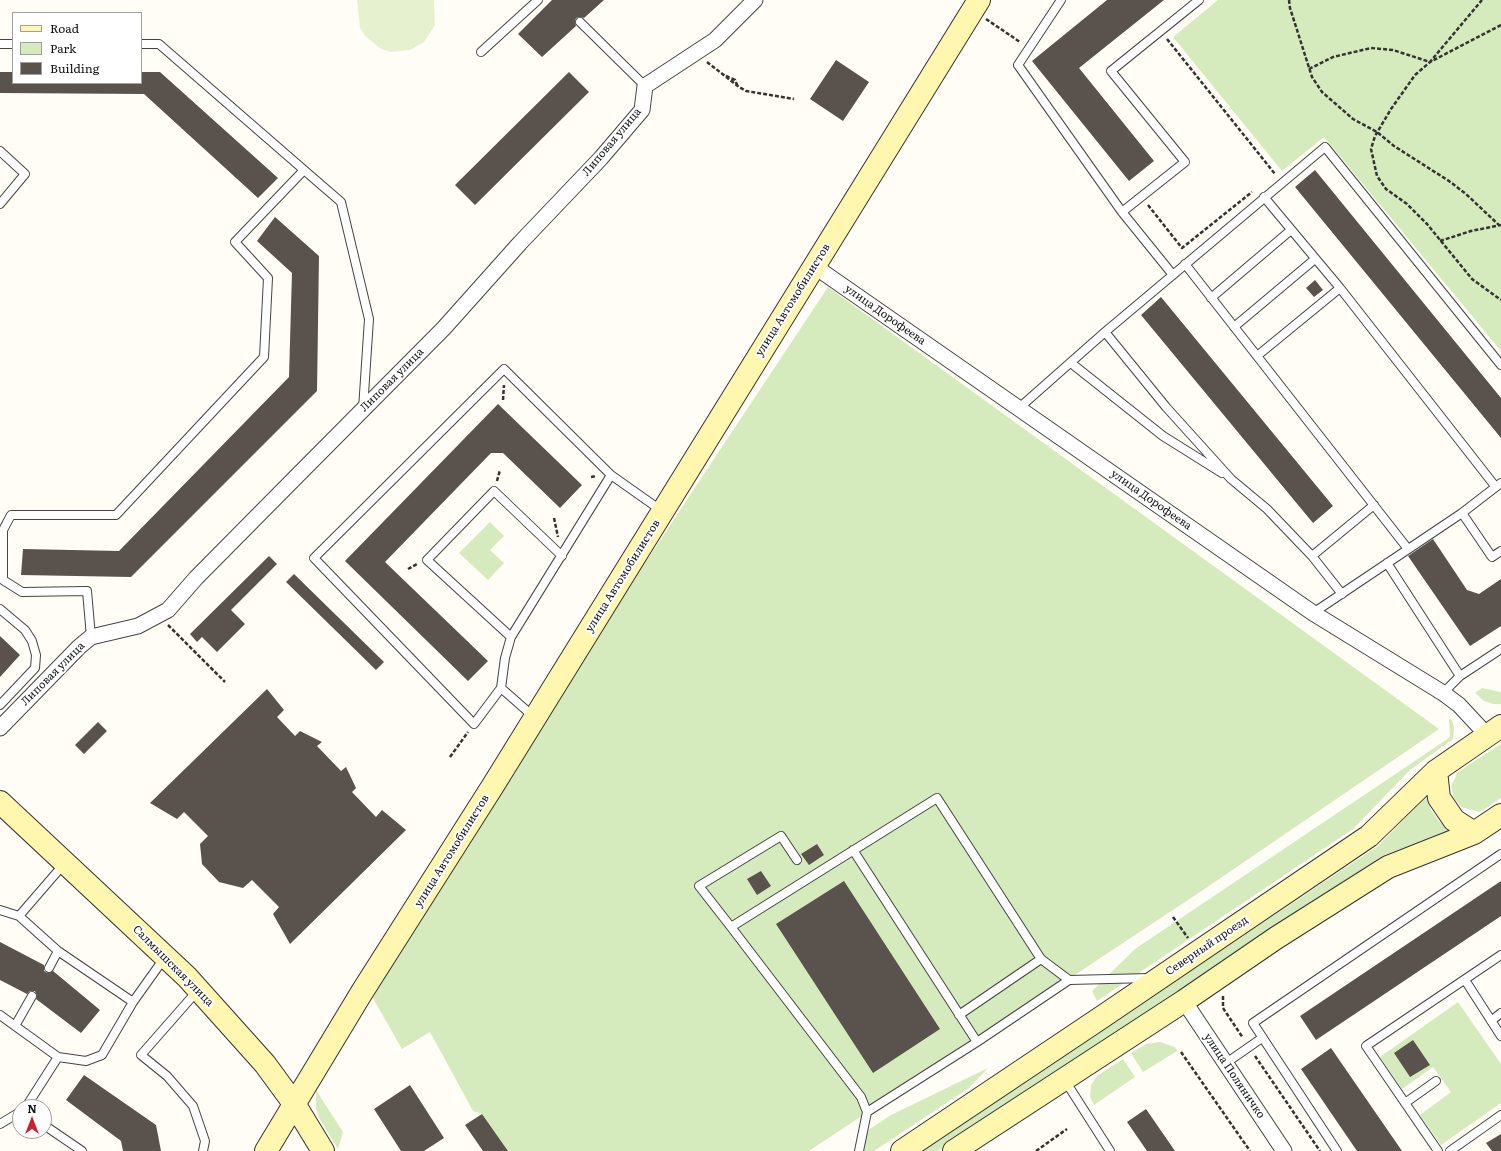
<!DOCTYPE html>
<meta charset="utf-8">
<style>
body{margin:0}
#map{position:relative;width:1501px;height:1151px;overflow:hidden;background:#fffdf5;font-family:Literata,serif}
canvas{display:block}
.legend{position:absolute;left:12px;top:12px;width:130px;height:72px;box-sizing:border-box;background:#fff;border:1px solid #a0a0a0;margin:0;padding:5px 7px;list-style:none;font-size:12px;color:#111}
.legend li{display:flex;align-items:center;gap:8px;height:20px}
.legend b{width:20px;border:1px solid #a0a0a0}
.north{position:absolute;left:12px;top:1099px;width:40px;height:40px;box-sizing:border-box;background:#fff;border:1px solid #a0a0a0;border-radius:50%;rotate:0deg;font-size:11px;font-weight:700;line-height:16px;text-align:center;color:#111}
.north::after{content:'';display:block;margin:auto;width:14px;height:18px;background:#c4262e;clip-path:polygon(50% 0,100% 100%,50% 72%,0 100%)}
</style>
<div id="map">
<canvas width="1501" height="1151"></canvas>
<ul class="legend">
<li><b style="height:5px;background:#fff6b0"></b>Road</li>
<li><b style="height:11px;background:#d5ebbd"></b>Park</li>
<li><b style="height:11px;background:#5a524d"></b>Building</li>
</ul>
<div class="north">N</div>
</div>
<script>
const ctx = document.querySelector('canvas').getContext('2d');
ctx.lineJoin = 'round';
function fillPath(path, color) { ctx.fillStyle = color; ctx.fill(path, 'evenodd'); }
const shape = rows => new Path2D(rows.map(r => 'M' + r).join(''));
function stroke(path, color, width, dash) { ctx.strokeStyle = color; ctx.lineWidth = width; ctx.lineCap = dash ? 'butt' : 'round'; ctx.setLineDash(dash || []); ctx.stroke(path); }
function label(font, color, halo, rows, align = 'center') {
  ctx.font = font + ' Literata,serif'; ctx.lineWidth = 4; ctx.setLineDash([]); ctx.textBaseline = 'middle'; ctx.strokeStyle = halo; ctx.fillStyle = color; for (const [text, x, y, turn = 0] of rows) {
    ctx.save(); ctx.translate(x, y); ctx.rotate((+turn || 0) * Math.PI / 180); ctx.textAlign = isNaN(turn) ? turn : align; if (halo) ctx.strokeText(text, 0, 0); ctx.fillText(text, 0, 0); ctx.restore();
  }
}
fillPath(shape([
 [1218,0,1501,0,1501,351,1324,137,1282,171,1173,37],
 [828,287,1439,729,1200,892,809,1151,508,1151,482,1114,473,1111,430,1032,402,1049,370,993,590,646],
 [490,522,504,536,490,550,504,563,488,580,459,553],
 [1482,688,1501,692,1501,704,1493,704,1484,701,1475,693],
 [1451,719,1454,726,1453,739,1410,770,1353,829,1097,1001,1092,991,1135,949,1446,740,1450,737,1449,720],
 [1501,744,1501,798,1480,812,1461,807,1454,798,1451,786,1458,772],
 [1427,795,1431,810,1439,821,1452,830,1382,856,938,1151,921,1151,1378,846],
 [1458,1002,1501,1064,1501,1103,1441,1145,1420,1115,1451,1092,1433,1067,1402,1089,1380,1057],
 [1160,1042,1175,1047,1177,1051,1143,1072,1131,1053,1146,1044],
 [1123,1059,1135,1077,1094,1105,1090,1097,1091,1085,1097,1076],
 [988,1068,969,1088,874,1151,864,1151,862,1134,891,1115],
 [316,1090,343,1132,338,1149,319,1118,316,1107]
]), '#d5ebbd');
fillPath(shape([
 [357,0,434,0,435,25,424,42,410,50,391,52,381,49,365,36,360,28]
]), '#e6f2cf');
fillPath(shape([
 [552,0,604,0,584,18,581,17,576,18,575,21,576,26,542,57,518,34],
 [1107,0,1164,0,1079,68,1154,161,1129,181,1032,61],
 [836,60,869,82,843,121,810,99],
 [0,72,13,72,13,83,141,83,141,72,160,72,278,178,258,198,144,94,0,93],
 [569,72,589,92,475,205,455,185],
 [1315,170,1501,398,1501,438,1295,187],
 [275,217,319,256,317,391,131,577,21,575,23,549,119,551,289,377,292,273,257,241],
 [1315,280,1323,290,1314,297,1306,288],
 [1161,297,1333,506,1313,523,1141,315],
 [498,404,582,485,560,508,503,453,491,453,385,562,488,661,468,681,345,561],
 [1433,539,1467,590,1479,594,1501,579,1501,626,1470,646,1408,556],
 [269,556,277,564,231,610,245,624,217,652,202,637,197,642,190,634],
 [294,574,384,662,376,670,286,582],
 [0,636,20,655,0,677],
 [267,689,284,710,277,717,295,736,300,731,322,742,317,746,341,771,346,767,356,788,352,792,376,817,382,810,406,830,290,944,273,914,279,907,252,880,243,888,219,882,202,864,200,844,208,836,184,812,177,819,150,803],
 [98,722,107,731,84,754,75,745],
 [817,844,824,855,809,865,801,854],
 [761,871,771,886,757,895,747,879],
 [844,881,940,1029,873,1073,776,924],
 [1501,881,1501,916,1316,1040,1300,1016],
 [0,942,44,965,44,971,47,973,53,971,100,1010,81,1033,36,999,37,996,35,991,30,991,27,994,0,980],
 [1413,1040,1430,1065,1410,1077,1394,1053],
 [1331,1048,1402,1151,1357,1151,1301,1069],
 [84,1075,156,1125,161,1151,123,1151,121,1141,66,1100],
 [410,1085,444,1138,424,1151,401,1151,374,1109],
 [1146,1109,1175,1151,1147,1151,1127,1122],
 [482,1114,508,1151,483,1151,465,1125],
 [1501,1134,1501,1151,1492,1151,1486,1143]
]), '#5a524d');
const lane = shape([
 [1061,0,1018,65,1122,212],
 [580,22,645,86],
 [0,44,13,44],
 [481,52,538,0],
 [0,151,25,174,0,204],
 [304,170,341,202,369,319,363,409],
 [1264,197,1340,288,1495,486],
 [1185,264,1408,549],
 [1173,275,1122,212,1185,162,1111,71,1199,0],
 [1211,298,1291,230],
 [1234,327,1315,259],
 [1105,332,1166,407,1231,479,1267,509,1312,556,1342,594],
 [1257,356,1340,288],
 [1071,363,1163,436,1222,473],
 [1019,408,1105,332,1325,147,1501,365],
 [611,475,511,637,505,658,501,688,474,724,314,558,504,369,611,475,662,511],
 [1462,513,1501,483],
 [1312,556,1374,505],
 [1387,563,1460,676],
 [0,609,25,630,32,641,36,655,35,668,0,705],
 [1313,613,1462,513,1492,557,1501,551],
 [91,637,87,591,22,592,3,580,3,530,11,515,116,515,264,357,268,278,235,242,304,170,159,44,141,44],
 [511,637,427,560,494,491,562,556],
 [501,688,534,717],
 [1443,693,1460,676,1501,649],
 [853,850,977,1042],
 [64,864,19,916,58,951,133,1002],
 [0,910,19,916],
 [731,927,699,886,781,836,797,860],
 [49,968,58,951],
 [1465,980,1501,1036],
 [198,990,141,1055,167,1076,193,1106,205,1141,203,1151],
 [0,1015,58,1057],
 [959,1015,1041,959],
 [1491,1021,1501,1013],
 [15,1026,32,996],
 [1226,1063,1262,1038],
 [1064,1079,1110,1151],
 [1405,1103,1436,1081],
 [26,1107,58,1057,86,1061,102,1055,133,1002,165,957],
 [867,1112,977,1042,1069,980],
 [0,1124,20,1112],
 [44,1125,82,1151],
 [859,1151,867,1112,861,1097,731,927,937,798,1041,959,1069,980,1150,978],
 [1337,1151,1253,1023,1501,854],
 [1438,1151,1366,1046,1501,955],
 [1450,1151,1501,1115]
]);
const street = shape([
 [814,266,1313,613,1443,693,1459,705,1487,735],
 [0,728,79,647,91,637,138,626,168,610,196,578,294,479,444,328,520,243,601,158,642,110,645,86,715,40,755,0],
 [1184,1001,1284,1151]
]);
const secondary = shape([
 [1436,771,1439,798,1454,820,1474,833],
 [0,802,187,977,265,1064,295,1105,323,1151],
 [266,1151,362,992,494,784,979,0],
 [902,1151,1102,1017,1369,836,1436,771,1501,726],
 [954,1151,1184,1001,1276,938,1388,867,1474,833,1501,815]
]);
stroke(lane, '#444', 10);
stroke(street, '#444', 17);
stroke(secondary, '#333', 24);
stroke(shape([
 [1289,0,1290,8,1312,77,1322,92,1353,119,1377,132,1394,146,1449,181,1466,194,1501,227],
 [986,19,1020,42],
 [1501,25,1430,62,1415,75,1391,109,1375,136,1371,149,1377,176,1386,189,1407,204,1427,224,1472,279,1501,300],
 [1167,39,1275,174],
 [707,62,739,87,746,91,794,99],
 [1309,69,1333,57,1371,48,1393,50,1430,62,1482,0],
 [726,76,735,80,738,87],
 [1148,205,1182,248,1252,192],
 [1440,241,1471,231,1501,225],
 [503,400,504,385],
 [591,477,596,476],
 [497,481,500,470],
 [554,518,558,537],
 [408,569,417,564],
 [168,625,225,682],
 [450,757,468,732],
 [1173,917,1188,938],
 [1223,996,1223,1008,1243,1038],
 [1181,1052,1250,1151],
 [1255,1056,1320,1151],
 [1036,1151,1067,1129]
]), '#333', 2.5, [4, 2]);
stroke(lane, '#fff', 8);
stroke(street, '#fff', 15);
stroke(secondary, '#fff6b0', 22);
label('11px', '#111', '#fff', [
 ["Липовая улица",612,142,-50],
 ["улица Автомобилистов",793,300,-58],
 ["улица Дорофеева",885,315,35],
 ["Липовая улица",392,380,-45],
 ["улица Дорофеева",1151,500,35],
 ["улица Автомобилистов",623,576,-58],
 ["Липовая улица",53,674,-45],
 ["улица Автомобилистов",452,851,-58],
 ["Северный проезд",1207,946,-34],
 ["Салмышская улица",173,966,45],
 ["улица Поляничко",1234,1076,56]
]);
</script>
